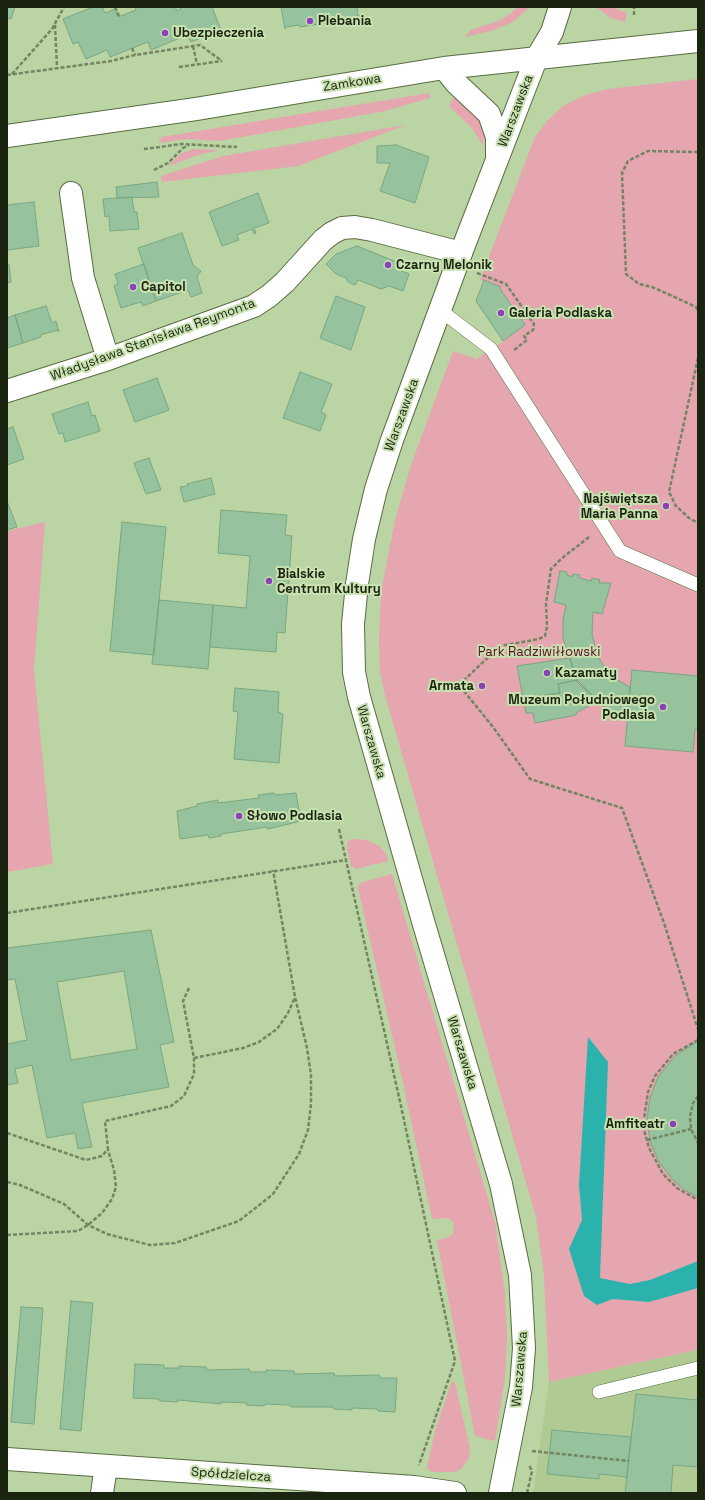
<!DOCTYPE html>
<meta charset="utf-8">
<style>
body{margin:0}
#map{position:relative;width:705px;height:1500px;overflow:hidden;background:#bbd4a3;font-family:"Space Grotesk",sans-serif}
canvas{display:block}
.frame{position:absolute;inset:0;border:8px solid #1b2411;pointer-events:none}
</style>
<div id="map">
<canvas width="705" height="1500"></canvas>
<div class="frame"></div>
</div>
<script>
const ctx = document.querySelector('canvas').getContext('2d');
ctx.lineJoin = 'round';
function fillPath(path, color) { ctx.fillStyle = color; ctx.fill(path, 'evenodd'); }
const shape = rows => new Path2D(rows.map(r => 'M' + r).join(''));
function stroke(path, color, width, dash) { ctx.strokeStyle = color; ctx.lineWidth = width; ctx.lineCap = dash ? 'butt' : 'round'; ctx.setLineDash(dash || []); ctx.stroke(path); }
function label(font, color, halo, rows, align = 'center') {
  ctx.font = font + ' "Space Grotesk",sans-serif'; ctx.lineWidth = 4; ctx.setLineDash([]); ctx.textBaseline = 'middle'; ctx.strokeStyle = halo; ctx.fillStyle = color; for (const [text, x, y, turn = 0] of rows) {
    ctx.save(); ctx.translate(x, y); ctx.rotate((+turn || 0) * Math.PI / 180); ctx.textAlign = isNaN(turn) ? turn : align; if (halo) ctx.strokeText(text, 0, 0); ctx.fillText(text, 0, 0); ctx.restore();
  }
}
fillPath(shape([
 [698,1350,698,1493,533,1493,549,1382]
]), '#afcb93');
fillPath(shape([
 [518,7,530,7,513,22,494,30,465,37,471,30,498,21,510,14],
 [596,7,612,7,627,13,625,22,611,18],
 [698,79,697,1350,549,1382,544,1275,536,1217,386,699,380,672,379,640,381,592,395,520,411,465,453,351,476,359,504,341,476,302,484,281,480,280,535,137,548,120,563,106,585,95,608,89],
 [429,93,430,98,385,111,220,141,188,139,158,143,162,137],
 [454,97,460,100,479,116,485,131,483,146,472,128,449,106],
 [406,125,298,166,162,182,161,176,223,156],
 [193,149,219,150,195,156,167,167,180,154],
 [45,522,34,670,53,864,7,872,7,531],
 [354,839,367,840,379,846,387,855,388,861,356,869,351,866,347,847,348,840],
 [392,874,495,1222,505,1293,507,1336,505,1378,495,1441,475,1436,437,1240,447,1238,453,1234,454,1223,448,1218,432,1219,402,1078,358,888,360,883],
 [452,1381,455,1383,470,1449,469,1458,461,1469,455,1472,432,1472,427,1468,435,1431]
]), '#e5a6af');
fillPath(shape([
 [588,1037,608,1062,600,1278,630,1284,650,1280,698,1261,698,1288,649,1302,613,1299,597,1305,584,1296,569,1249,582,1220,579,1185]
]), '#2bb2ac');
const building = shape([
 [7,7,15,7,11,19,7,18,7,7],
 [93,7,102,7,105,13,115,9,118,17,136,10,135,7,175,7,177,11,183,7,212,7,221,30,191,42,187,35,151,50,148,42,110,57,107,50,86,59,78,42,73,44,63,19,93,7],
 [281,7,357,7,358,16,361,15,362,17,300,27,299,25,286,27,285,29,281,7],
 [396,145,429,157,415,203,380,191,390,163,377,163,377,146,396,145],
 [157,182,159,197,117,198,116,187,157,182],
 [258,193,269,223,254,228,256,233,254,234,252,229,237,235,239,240,222,246,209,212,258,193],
 [132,197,134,212,137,212,139,229,110,231,109,216,105,217,103,199,132,197],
 [34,202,39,246,7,250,7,205,34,202],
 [182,233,193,265,201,271,197,277,202,293,191,297,188,290,156,301,138,248,182,233],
 [357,246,399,263,397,269,409,274,403,291,389,286,381,289,358,280,355,285,348,282,346,278,336,274,326,264,336,254,357,246],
 [144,264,156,301,143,306,141,302,121,308,114,286,118,283,115,274,144,264],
 [9,265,11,282,7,283,7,266,9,265],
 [484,280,501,287,500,289,525,325,503,341,476,301,484,280],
 [336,296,365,307,351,350,320,338,336,296],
 [46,306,52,323,56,321,59,332,58,330,40,335,41,337,23,343,15,315,46,306],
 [15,315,23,343,7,348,7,318,15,315],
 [300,372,332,384,321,412,326,415,320,431,283,418,300,372],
 [157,378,169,410,135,422,123,390,157,378],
 [88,402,92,416,95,415,100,431,65,442,63,433,59,434,52,414,88,402],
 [13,427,24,459,7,465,7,429,13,427],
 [149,458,161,490,146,494,134,463,149,458],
 [211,478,215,494,184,502,180,487,188,486,187,484,211,478],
 [7,501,17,527,7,530,7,501],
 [221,510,287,515,285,535,292,536,285,633,277,632,276,652,210,647,213,605,246,608,250,556,218,553,221,510],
 [122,522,166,527,154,655,110,651,122,522],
 [560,571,567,572,567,575,572,577,573,574,580,575,579,578,591,581,592,578,600,580,599,583,611,583,602,614,593,612,592,633,597,655,606,670,614,678,630,687,627,719,611,713,577,682,563,638,563,620,566,605,554,602,560,571],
 [159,600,213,605,208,669,152,664,159,600],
 [570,658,577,680,558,684,560,693,523,698,517,666,570,658],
 [632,670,698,676,698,729,695,729,693,752,625,746,632,670],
 [577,680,598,701,576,713,576,715,535,723,533,713,526,713,523,698,560,693,558,684,577,680],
 [235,688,279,692,278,712,283,714,279,763,234,759,238,712,233,711,235,688],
 [274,793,275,795,296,793,301,821,268,829,267,827,221,834,221,836,209,838,208,835,180,839,177,811,197,806,197,804,218,800,218,803,259,798,258,795,274,793],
 [151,930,174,1042,160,1045,169,1087,82,1103,92,1147,78,1149,75,1133,47,1138,32,1065,15,1069,18,1083,7,1085,7,1044,27,1040,15,979,7,980,7,948,151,930],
 [124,971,137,1049,71,1060,57,982,124,971],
 [698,1041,698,1197,685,1190,674,1181,659,1162,650,1141,647,1118,650,1098,658,1077,675,1056,698,1041],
 [71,1301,93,1303,81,1431,60,1429,71,1301],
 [21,1307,43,1308,34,1424,11,1422,21,1307],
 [135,1364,164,1365,164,1368,179,1368,179,1366,206,1367,207,1370,249,1369,250,1372,266,1372,266,1370,294,1371,294,1374,334,1373,335,1376,379,1375,380,1378,397,1378,395,1412,378,1411,377,1409,352,1408,352,1410,334,1409,333,1407,291,1407,289,1405,265,1404,264,1406,246,1405,247,1403,221,1402,221,1404,178,1400,177,1402,160,1401,159,1399,133,1398,135,1364],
 [636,1394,698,1400,698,1467,673,1465,671,1493,625,1493,636,1394],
 [552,1430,631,1437,627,1477,599,1474,599,1479,547,1474,552,1430]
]);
fillPath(building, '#96c39d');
stroke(building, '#79a682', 1);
const lane = shape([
 [440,310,491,349,620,551,698,585],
 [599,1392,698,1368]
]);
const street = shape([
 [536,59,552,32,560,7],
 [71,193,83,278,108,359],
 [7,391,108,359,254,306,269,296,285,282,323,240,332,233,342,228,355,227,372,230,461,253],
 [7,1459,414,1487,455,1493],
 [102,1493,106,1466]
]);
const secondary = shape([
 [444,68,456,83,489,114,497,137,497,155],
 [7,136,196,109,444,68,698,41],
 [500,1493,521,1387,524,1348,520,1275,501,1184,423,921,359,697,354,672,353,624,357,584,364,539,376,489,392,440,461,253,536,59]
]);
stroke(lane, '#586d41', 14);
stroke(street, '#586d41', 24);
stroke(secondary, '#586d41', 24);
stroke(shape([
 [115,7,119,16],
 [634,15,634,7],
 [55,25,57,68],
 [193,46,197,64],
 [132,48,135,55],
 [179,67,222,61],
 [12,74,52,29,64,7],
 [7,75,111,61,135,55,200,45,222,61],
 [144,149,182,144,237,147],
 [698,152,648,151,628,161,622,173,626,274,639,284,652,287,668,294,696,307,698,311],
 [154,170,168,163,183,148,189,145],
 [477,273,506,284,534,324,533,330,524,336,527,340,513,351],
 [698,358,669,492,676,506,689,518,698,523],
 [589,537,561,559,551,569,546,604,547,627,545,636,539,639,500,646,459,685,493,727,530,779,622,808,664,923,698,1029],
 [339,829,401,1106,455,1361,419,1465],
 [7,913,346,860],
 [698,1040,673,1054,655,1076,648,1092,644,1119,644,1130,649,1148,663,1174,677,1188,698,1200],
 [194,1058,243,1048,259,1042,277,1029,288,1013,295,997],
 [698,1096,693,1103,690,1117,691,1129,698,1143],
 [7,1133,86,1160,102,1156,108,1149,105,1121,171,1106,184,1096,194,1074,194,1058,183,1001,189,988],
 [647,1140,691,1129],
 [7,1182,20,1185,64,1204,88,1225,107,1234,150,1245,175,1243,239,1221,273,1194,299,1154,308,1130,311,1104,311,1075,307,1048,295,997,273,870],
 [7,1235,78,1231,88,1225,102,1213,112,1199,116,1187,114,1170,108,1150],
 [532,1451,629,1461],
 [527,1493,532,1471,529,1465]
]), '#738562', 2.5, [4, 2]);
stroke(lane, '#fff', 13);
stroke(street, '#fff', 22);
stroke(secondary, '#fff', 22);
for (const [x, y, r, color] of [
 [310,21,4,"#8a43b6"],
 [165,33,4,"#8a43b6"],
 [388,265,4,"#8a43b6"],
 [133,287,4,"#8a43b6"],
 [501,313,4,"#8a43b6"],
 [666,506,4,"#8a43b6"],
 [269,581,4,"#8a43b6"],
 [547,673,4,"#8a43b6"],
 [482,686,4,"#8a43b6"],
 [663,707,4,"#8a43b6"],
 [239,816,4,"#8a43b6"],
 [673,1124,4,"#8a43b6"]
]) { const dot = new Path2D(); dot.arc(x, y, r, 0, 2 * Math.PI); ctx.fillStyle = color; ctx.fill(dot); stroke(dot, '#c8e1b0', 1.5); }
label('bold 13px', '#1b2411', '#c8e1b0', [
 ["Plebania",318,21],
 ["Ubezpieczenia",173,33],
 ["Czarny Melonik",396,265],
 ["Capitol",141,287],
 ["Galeria Podlaska",509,313],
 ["Najświętsza",658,499,"right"],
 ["Maria Panna",658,514,"right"],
 ["Bialskie",277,574],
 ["Centrum Kultury",277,589],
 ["Kazamaty",555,673],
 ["Armata",474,686,"right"],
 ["Muzeum Południowego",655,700,"right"],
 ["Podlasia",655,715,"right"],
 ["Słowo Podlasia",247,816],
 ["Amfiteatr",665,1124,"right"]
], 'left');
label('13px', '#1b2411', '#c8e1b0', [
 ["Zamkowa",352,83,-9],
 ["Warszawska",516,111,-69],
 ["Władysława Stanisława Reymonta",153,340,-20],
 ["Warszawska",402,415,-70],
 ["Warszawska",371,742,74],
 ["Warszawska",462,1053,73],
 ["Warszawska",520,1369,-85],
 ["Spółdzielcza",231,1475,4]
]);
label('13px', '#5c0b24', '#c8e1b0', [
 ["Park Radziwiłłowski",539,652]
]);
</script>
